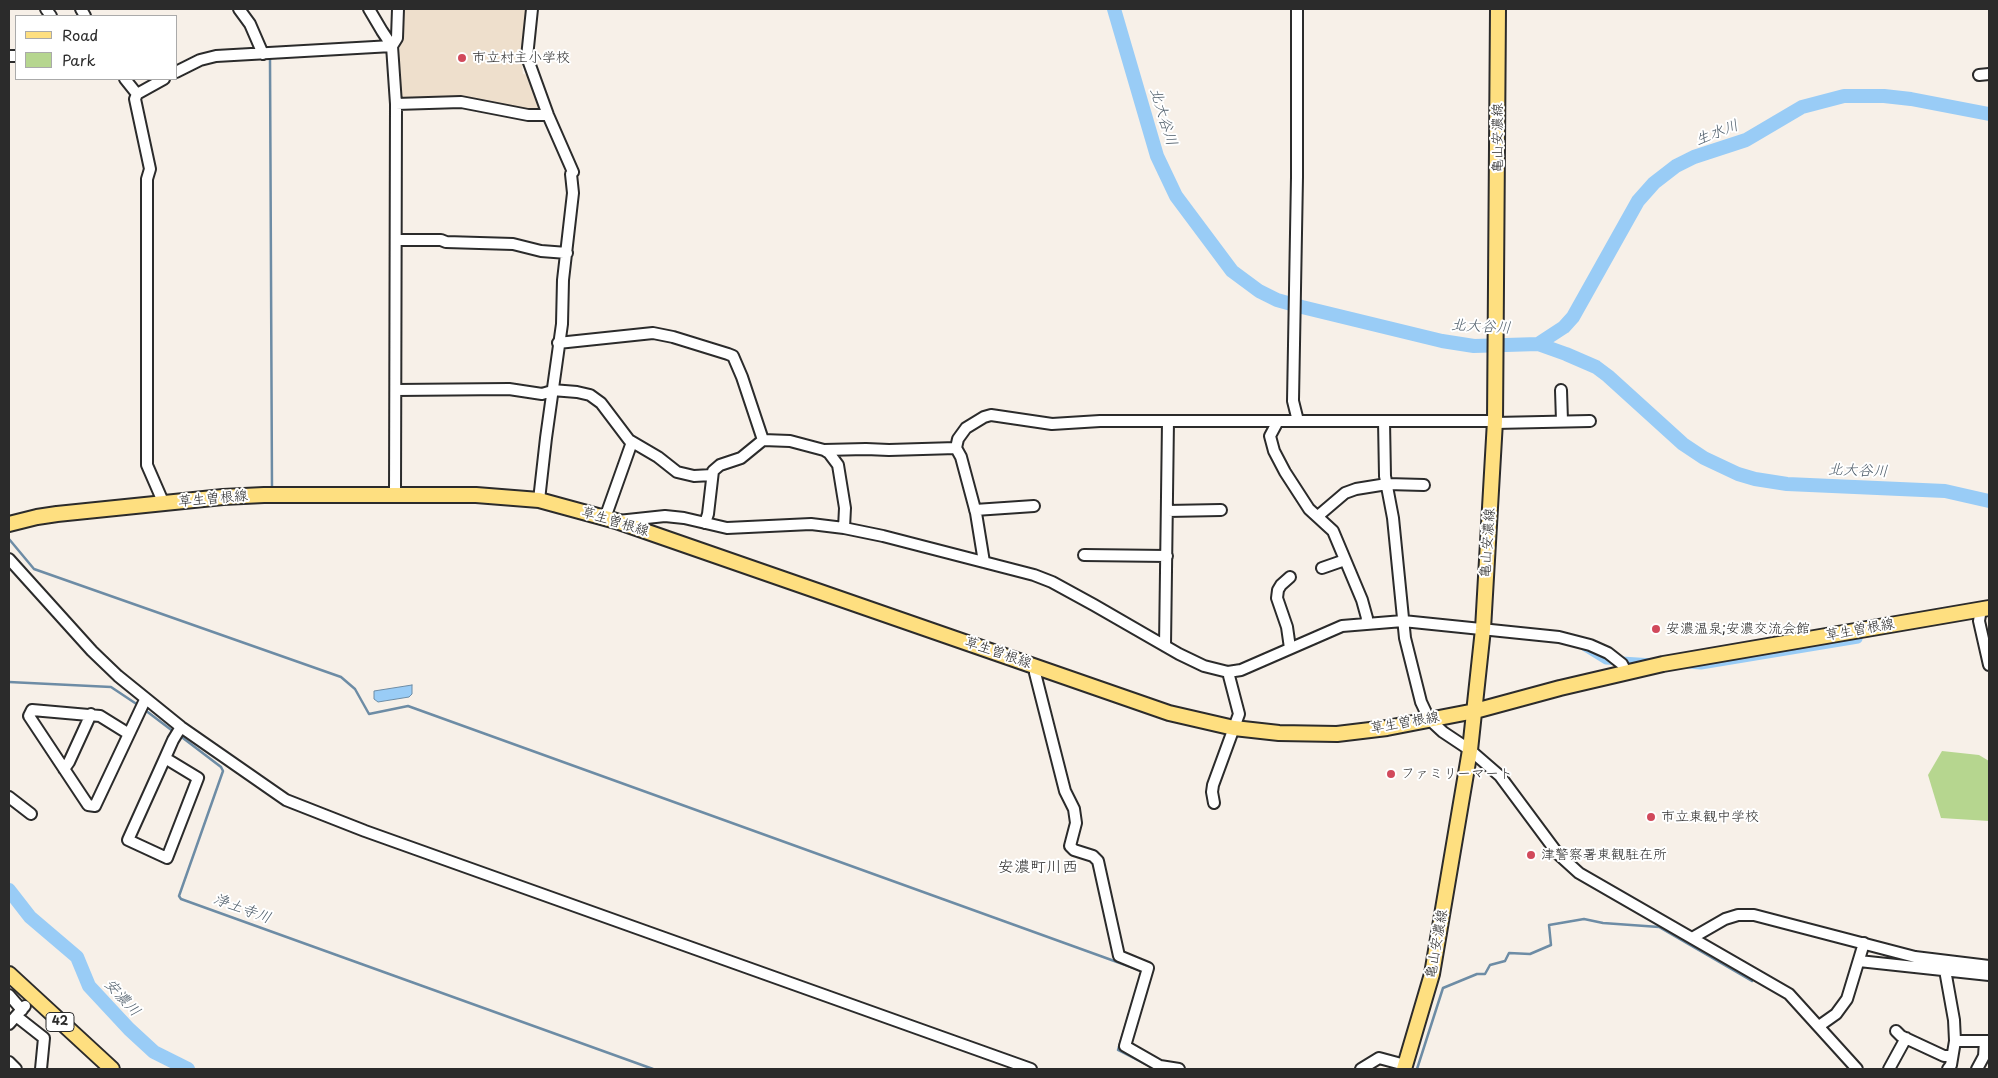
<!DOCTYPE html>
<meta charset="utf-8">
<style>
body{margin:0}
#map{position:relative;width:1998px;height:1078px;overflow:hidden;background:#f7f0e8;font-family:"Playpen Sans",sans-serif}
canvas{display:block}
.frame{position:absolute;inset:0;border:10px solid #2b2b2b;pointer-events:none}
.legend{position:absolute;left:15px;top:15px;width:162px;height:65px;box-sizing:border-box;background:#fff;border:1px solid #aaa;margin:0;padding:6px 9px;list-style:none;font-size:15px;color:#2b2b2b}
.legend li{display:flex;align-items:center;gap:10px;height:25px}
.legend b{width:25px;border:1px solid #aaa}
</style>
<div id="map">
<canvas width="1998" height="1078"></canvas>
<div class="frame"></div>
<ul class="legend">
<li><b style="height:6px;background:#fedf80"></b>Road</li>
<li><b style="height:14px;background:#b6d68f"></b>Park</li>
</ul>
</div>
<script>
const ctx = document.querySelector('canvas').getContext('2d');
ctx.lineJoin = 'round';
function fillPath(path, color) { ctx.fillStyle = color; ctx.fill(path, 'evenodd'); }
const shape = rows => new Path2D(rows.map(r => 'M' + r).join(''));
function stroke(path, color, width, dash) { ctx.strokeStyle = color; ctx.lineWidth = width; ctx.lineCap = dash ? 'butt' : 'round'; ctx.setLineDash(dash || []); ctx.stroke(path); }
function label(font, color, halo, rows, align = 'center') {
  ctx.font = font + ' "Playpen Sans","Klee One",sans-serif'; ctx.lineWidth = 4; ctx.setLineDash([]); ctx.textBaseline = 'middle'; ctx.strokeStyle = halo; ctx.fillStyle = color; for (const [text, x, y, turn = 0] of rows) {
    ctx.save(); ctx.translate(x, y); ctx.rotate((+turn || 0) * Math.PI / 180); ctx.textAlign = isNaN(turn) ? turn : align; if (halo) ctx.strokeText(text, 0, 0); ctx.fillText(text, 0, 0); ctx.restore();
  }
}
fillPath(shape([
 [400,9,529,9,524,65,522,66,523,74,529,75,543,108,540,112,472,102,459,96,452,97,450,101,399,99]
]), '#eedfcc');
fillPath(shape([
 [1942,751,1979,755,1989,761,1989,821,1941,818,1928,775]
]), '#b6d68f');
const water = shape([
 [412,685,412,694,409,697,378,702,374,699,374,691,412,685]
]);
fillPath(water, '#99ccf6');
stroke(water, '#6d8ca5', 1);
stroke(shape([
 [269,56,270,60,272,490],
 [9,539,34,569,341,677,355,689,369,714,408,706,1142,971,1118,1050,1155,1069],
 [9,682,111,687,138,705],
 [145,710,174,732],
 [179,735,221,767,223,771,179,896,181,899,653,1069],
 [1417,1069,1443,988,1477,974,1485,974,1490,965,1505,961,1509,953,1530,954,1551,945,1549,925,1584,919,1603,923,1659,927,1752,981]
]), '#6d8ca5', 2.5);
stroke(shape([
 [1585,647,1606,660,1653,663],
 [1688,664,1701,665,1858,639]
]), '#99ccf6', 9);
stroke(shape([
 [1114,9,1157,156,1176,196,1232,271,1259,291,1277,300,1302,307,1442,341,1474,346,1538,344,1566,354,1596,367,1608,376,1683,444,1704,458,1738,474,1755,479,1787,484,1945,491,1989,501],
 [1538,344,1564,327,1573,317,1638,201,1654,183,1676,166,1694,157,1746,140,1802,107,1844,96,1884,96,1911,99,1989,114],
 [9,890,30,917,77,957,89,986,129,1029,154,1052,188,1069]
]), '#99ccf6', 14);
const minor = shape([
 [46,9,51,16],
 [81,9,85,16],
 [239,9,250,24,263,54],
 [369,9,382,31,392,46],
 [532,9,527,57,548,115,573,172,571,174,573,193,563,280,562,324,546,438,539,500],
 [1297,9,1297,177,1293,401,1298,421],
 [9,56,16,56],
 [176,72,200,60,216,56,392,46],
 [1979,75,1989,74],
 [125,79,137,94],
 [164,79,137,94,135,99,150,169,147,179,147,465,164,504],
 [396,104,461,102,528,115,548,115],
 [396,240,441,240,446,242,513,244,541,251,567,253],
 [558,343,653,333,673,337,728,354,733,356,742,377,763,440],
 [396,390,509,389,542,394,552,391],
 [552,390,577,392,590,395,601,403,629,440,658,457,677,472,694,476,712,475],
 [1561,390,1562,421],
 [1278,421,1270,436,1274,451,1285,472,1309,509,1333,531,1362,600,1367,618,1366,623],
 [1384,421,1385,476,1393,518,1405,638,1421,702,1429,719,1443,732,1470,750,1500,776,1558,854,1579,873,1789,994,1857,1069],
 [1495,423,1590,421],
 [824,450,829,453,838,465,845,508,844,528],
 [395,496,396,104,392,46,397,38,398,9],
 [975,510,1034,506],
 [1167,511,1221,510],
 [1318,516,1345,493,1356,489,1387,484,1424,485],
 [605,518,632,442],
 [618,521,665,516,684,518,727,528,811,524,844,528,883,536,1034,575,1052,582,1094,605,1179,654,1204,666,1228,672,1241,670,1342,626,1403,621,1559,637,1590,645,1608,653,1622,664,1626,672],
 [705,523,708,514,713,471,720,465,741,458,763,440,790,441,824,450,866,449,889,450,956,448],
 [1084,555,1167,556],
 [9,559,92,651,118,676,181,727,286,800,365,831,1031,1069],
 [984,562,976,513,961,457,956,448,958,439,966,428,984,417,991,415,1052,424,1100,421,1495,421],
 [1322,568,1345,560],
 [1981,609,1979,621,1989,665],
 [1165,646,1168,421],
 [1290,648,1287,627,1277,598,1278,590,1281,585,1290,577],
 [1035,666,1035,673,1065,791,1074,809,1076,823,1070,846,1074,850,1093,856,1098,861,1119,956,1148,968,1125,1046,1160,1066,1179,1069],
 [129,734,100,716,32,710,29,716,88,805,95,806,145,700],
 [165,758,198,778,167,858,128,840,165,758,173,740,181,727],
 [64,769,69,762,91,714],
 [9,797,31,814],
 [1214,803,1212,792,1213,785,1239,714,1228,672],
 [1692,938,1725,919,1738,915,1754,915,1915,957,1989,966],
 [1859,961,1989,975],
 [1945,970,1954,1020,1955,1041,1951,1065,1948,1069],
 [9,995,22,1010],
 [16,1016,44,1038,41,1069],
 [9,1024,25,1006],
 [1819,1026,1836,1014,1847,999,1864,943],
 [1896,1031,1901,1036,1944,1056,1952,1056],
 [1955,1041,1989,1041],
 [9,1062,16,1069],
 [1361,1069,1379,1058,1405,1065],
 [1889,1069,1906,1038],
 [1977,1069,1984,1056,1985,1041]
]);
const major = shape([
 [9,524,37,517,57,514,223,497,264,495,476,495,539,500,616,521,1169,713,1234,728,1279,733,1337,734,1387,728,1475,711,1560,688,1663,664,1989,608],
 [9,974,112,1069],
 [1404,1069,1432,974,1470,750,1483,629,1495,421,1498,9]
]);
stroke(minor, '#2b2b2b', 14);
stroke(major, '#2b2b2b', 18);
stroke(minor, '#fff', 10);
stroke(major, '#fedf80', 14);
for (const [x, y, r, color] of [
 [462,58,5,"#d1495b"],
 [1656,629,5,"#d1495b"],
 [1391,774,5,"#d1495b"],
 [1651,817,5,"#d1495b"],
 [1531,855,5,"#d1495b"]
]) { const dot = new Path2D(); dot.arc(x, y, r, 0, 2 * Math.PI); ctx.fillStyle = color; ctx.fill(dot); stroke(dot, '#fff', 2); }
for (const [x, y, w] of [
 [60,1022,28]
]) { const box = new Path2D(); box.roundRect(x - w / 2, y - 9.5, w, 19, 4); ctx.fillStyle = '#fff'; ctx.fill(box); stroke(box, '#2b2b2b', 1); }
label('bold 12px', '#2b2b2b', null, [
 ["42",60,1022]
]);
label('14px', '#2b2b2b', '#fff', [
 ["市立村主小学校",472,58],
 ["安濃温泉;安濃交流会館",1666,629],
 ["ファミリーマート",1401,774],
 ["市立東観中学校",1661,817],
 ["津警察署東観駐在所",1541,855]
], 'left');
label('14px', '#2b2b2b', '#fff', [
 ["亀山安濃線",1498,138,-90],
 ["草生曽根線",213,499,-5],
 ["草生曽根線",615,522,17],
 ["亀山安濃線",1488,543,-86],
 ["草生曽根線",1860,630,-10],
 ["草生曽根線",998,653,19],
 ["草生曽根線",1405,723,-10],
 ["亀山安濃線",1437,944,-80]
]);
label('italic 15px', '#4c5b68', '#fff', [
 ["北大谷川",1163,117,73],
 ["生水川",1717,133,-21],
 ["北大谷川",1481,327,3],
 ["北大谷川",1858,471,2],
 ["浄土寺川",242,909,20],
 ["安濃川",122,998,47]
]);
label('16px', '#2b2b2b', '#fff', [
 ["安濃町川西",1038,868]
]);
</script>
